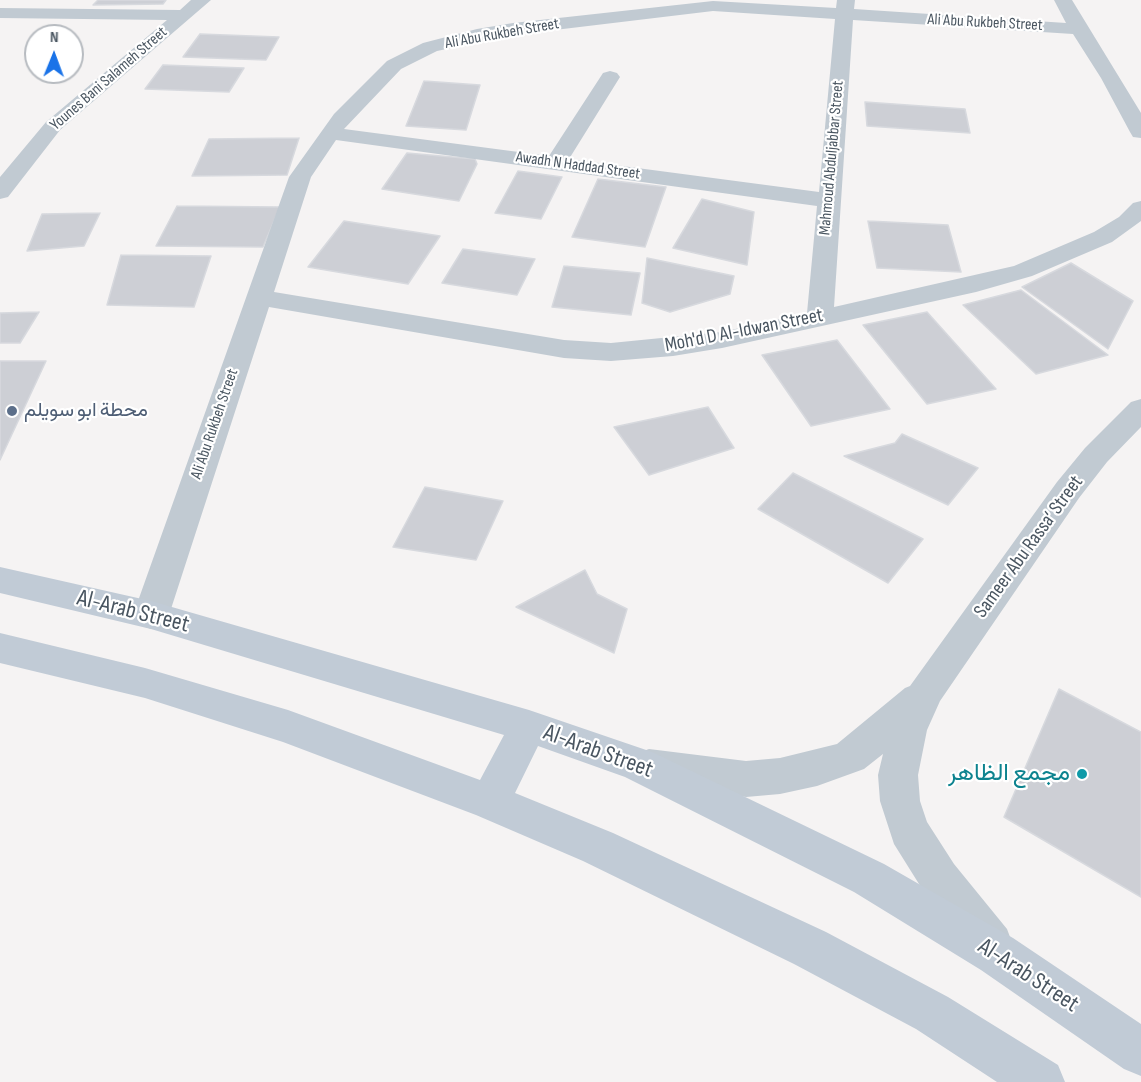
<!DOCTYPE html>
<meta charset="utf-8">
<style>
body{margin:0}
#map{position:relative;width:1141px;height:1082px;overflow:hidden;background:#f5f3f3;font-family:"Sofia Sans Condensed",sans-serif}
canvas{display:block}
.north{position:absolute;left:24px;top:24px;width:60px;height:60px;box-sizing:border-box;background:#fff;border:2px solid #b7bbc0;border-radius:50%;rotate:1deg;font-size:16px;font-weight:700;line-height:24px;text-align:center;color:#4a5661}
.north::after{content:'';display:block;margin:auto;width:21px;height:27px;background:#1a73e8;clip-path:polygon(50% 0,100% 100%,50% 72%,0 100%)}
</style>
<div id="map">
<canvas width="1141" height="1082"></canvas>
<div class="north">N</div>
</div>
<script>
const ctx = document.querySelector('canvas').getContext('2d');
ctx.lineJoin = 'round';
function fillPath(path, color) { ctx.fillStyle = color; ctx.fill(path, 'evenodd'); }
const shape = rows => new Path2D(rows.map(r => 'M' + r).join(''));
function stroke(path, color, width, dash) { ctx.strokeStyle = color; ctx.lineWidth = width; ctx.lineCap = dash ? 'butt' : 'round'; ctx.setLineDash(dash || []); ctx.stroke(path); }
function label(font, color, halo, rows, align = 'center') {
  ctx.font = font + ' "Sofia Sans Condensed",Vazirmatn,sans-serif'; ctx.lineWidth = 4.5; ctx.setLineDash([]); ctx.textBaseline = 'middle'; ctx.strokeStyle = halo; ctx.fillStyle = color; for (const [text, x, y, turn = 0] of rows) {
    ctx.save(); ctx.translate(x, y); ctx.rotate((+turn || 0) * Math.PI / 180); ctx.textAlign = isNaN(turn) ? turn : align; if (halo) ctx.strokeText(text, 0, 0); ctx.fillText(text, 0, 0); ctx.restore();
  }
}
const building = shape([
 [98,0,166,0,163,4,93,5,98,0],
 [200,34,279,37,266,60,183,57,200,34],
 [163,65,244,68,229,92,145,89,163,65],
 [424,81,480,85,466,130,406,126,424,81],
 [865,102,965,109,970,133,867,126,865,102],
 [299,138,287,175,192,176,209,139,299,138],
 [407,153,475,159,477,164,459,201,382,189,407,153],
 [518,171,562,177,541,219,495,213,518,171],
 [598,179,666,187,645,247,572,237,598,179],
 [702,199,754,212,747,265,673,248,702,199],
 [177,206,280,207,263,247,156,246,177,206],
 [100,213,84,246,27,251,42,214,100,213],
 [344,221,440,236,408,284,308,267,344,221],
 [868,221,948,225,961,272,877,268,868,221],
 [463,249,535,259,517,295,442,283,463,249],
 [121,255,211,256,194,307,107,305,121,255],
 [647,258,734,276,730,294,670,312,642,303,647,258],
 [1071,263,1133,301,1108,349,1022,287,1071,263],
 [564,266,640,273,631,315,552,307,564,266],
 [1021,290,1108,355,1036,374,963,305,1021,290],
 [39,312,20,343,0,343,0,313,39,312],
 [927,312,996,389,927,404,863,325,927,312],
 [837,340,890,409,811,426,762,355,837,340],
 [0,361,46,361,0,460,0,361],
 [708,407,734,448,649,475,614,427,708,407],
 [902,434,978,468,948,505,844,456,895,443,902,434],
 [793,473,923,539,888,583,758,509,793,473],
 [425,487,503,501,476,560,393,547,425,487],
 [585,570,597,594,627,609,614,653,516,607,585,570],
 [1059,689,1141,732,1141,897,1004,817,1059,689]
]);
fillPath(building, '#cdcfd5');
stroke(building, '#d7d9de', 1.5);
fillPath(shape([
 [191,0,211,0,60,130,8,197,0,199,0,177,46,122,167,20,0,18,0,8,180,10,191,0],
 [837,0,855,0,854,9,1066,23,1054,0,1072,0,1141,113,1141,138,1133,137,1130,132,1101,78,1073,34,853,20,834,307,1014,266,1094,232,1119,217,1133,203,1141,201,1141,221,1112,242,1032,276,976,292,722,348,673,356,611,361,564,358,269,307,169,615,163,625,151,629,139,625,133,615,289,177,334,114,387,61,423,43,477,29,513,23,713,1,836,8,837,0],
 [713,11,835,19,819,192,569,159,620,77,617,73,610,71,603,73,549,156,344,129,401,69,437,51,513,35,713,11],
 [336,140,817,206,807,313,722,332,611,343,564,340,274,292,311,177,336,140],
 [1141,399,1141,427,1107,462,1079,498,940,701,927,730,918,775,920,801,927,822,954,864,1007,929,1013,945,1007,961,991,967,975,961,924,892,894,844,880,801,878,775,883,754,864,769,817,786,780,794,746,797,649,783,635,778,629,766,635,754,649,749,746,761,780,758,837,744,905,688,910,686,1057,482,1085,448,1131,402,1141,399]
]), '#c1cad2');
fillPath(shape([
 [0,567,151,601,529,710,652,752,884,864,1013,938,1141,1024,1141,1076,1124,1069,981,970,854,892,625,777,538,746,515,793,613,833,826,932,948,997,1058,1065,1065,1082,997,1082,916,1029,794,964,583,861,476,815,283,742,145,698,0,663,0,633,145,668,288,710,480,780,504,735,151,629,0,593,0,567]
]), '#c1cbd6');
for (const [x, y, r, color] of [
 [12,411,6,"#5c6f8a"],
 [1082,774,6,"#0f9aa8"]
]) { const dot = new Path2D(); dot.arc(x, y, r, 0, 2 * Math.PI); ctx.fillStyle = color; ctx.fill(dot); stroke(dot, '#fff', 2); }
label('16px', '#4a5661', '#fff', [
 ["Ali Abu Rukbeh Street",985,23,3],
 ["Ali Abu Rukbeh Street",502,34,-10],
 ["Younes Bani Salameh Street",109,79,-41],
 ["Mahmoud Abduljabbar Street",832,158,-85],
 ["Awadh N Haddad Street",578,166,8],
 ["Ali Abu Rukbeh Street",215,424,-71]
]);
label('20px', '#4a5661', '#fff', [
 ["Moh'd D Al-Idwan Street",744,331,-11],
 ["Sameer Abu Rassa‘ Street",1029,547,-54]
]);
label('20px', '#4e5e75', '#fff', [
 ["محطة ابو سويلم",24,411]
], 'left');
label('24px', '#4a5661', '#fff', [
 ["Al-Arab Street",133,612,14],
 ["Al-Arab Street",598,752,20],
 ["Al-Arab Street",1028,976,33]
]);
label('24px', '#0d838f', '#fff', [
 ["مجمع الظاهر",1070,774]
], 'right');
</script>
